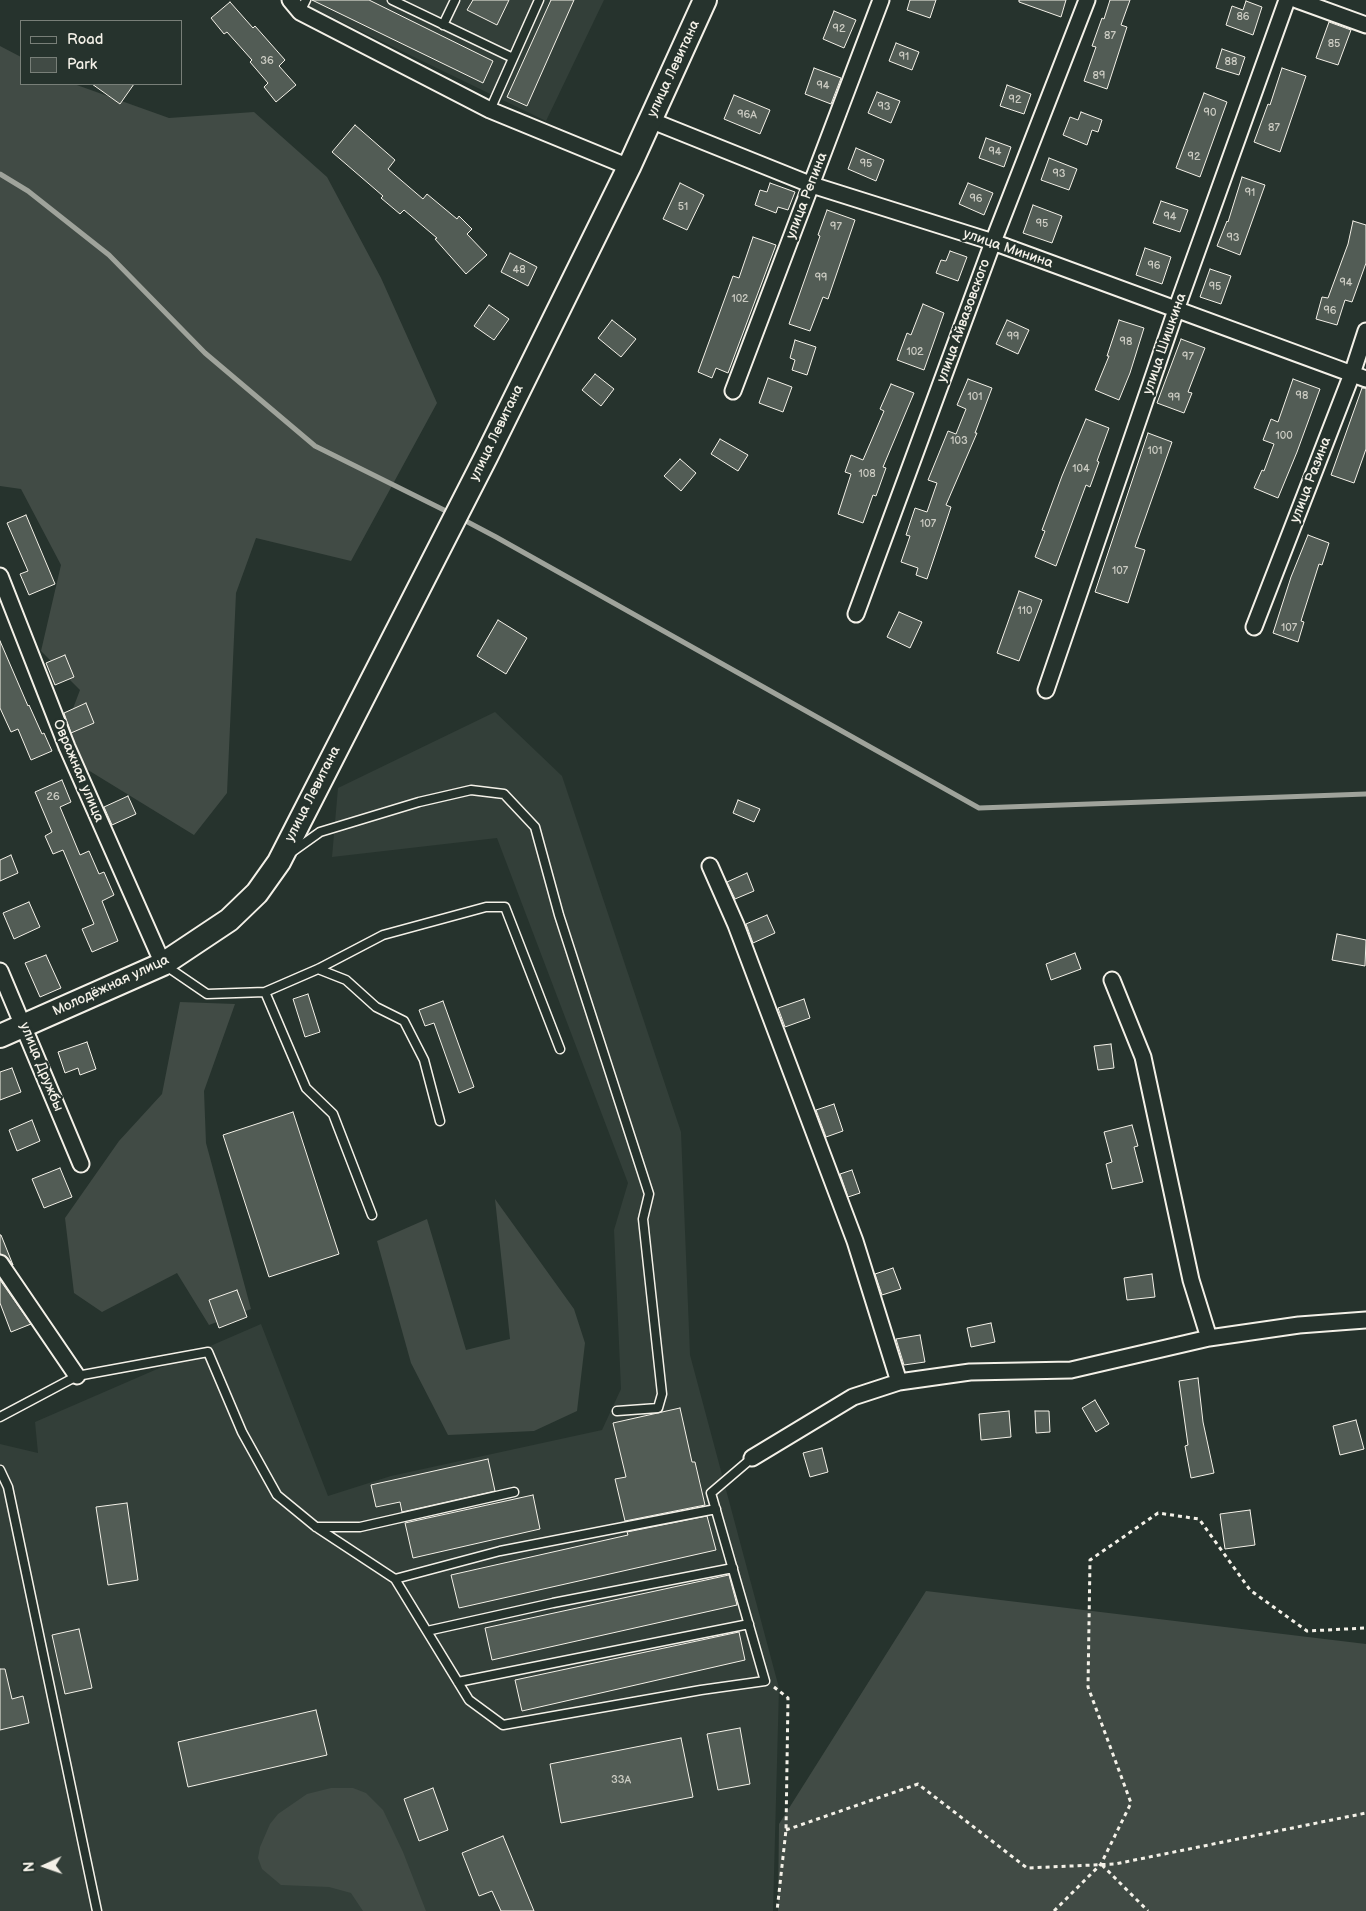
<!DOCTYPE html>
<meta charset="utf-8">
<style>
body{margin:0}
#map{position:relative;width:1366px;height:1911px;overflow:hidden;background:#26332d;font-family:"Balsamiq Sans",sans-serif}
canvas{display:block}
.legend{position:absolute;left:20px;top:20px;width:162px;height:65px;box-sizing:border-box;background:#26332d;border:1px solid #787f78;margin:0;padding:6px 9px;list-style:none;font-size:15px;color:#f4f1e8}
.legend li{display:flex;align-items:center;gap:10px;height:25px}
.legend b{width:25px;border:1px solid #787f78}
.north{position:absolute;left:20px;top:1841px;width:50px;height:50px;-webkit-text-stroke:4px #26332d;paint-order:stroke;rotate:267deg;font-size:14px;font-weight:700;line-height:20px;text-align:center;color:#f4f1e8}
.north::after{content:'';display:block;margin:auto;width:18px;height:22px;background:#f4f1e8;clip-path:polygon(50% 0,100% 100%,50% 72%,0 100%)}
</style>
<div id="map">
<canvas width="1366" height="1911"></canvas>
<ul class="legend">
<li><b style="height:6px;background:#26332d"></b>Road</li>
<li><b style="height:14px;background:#414b45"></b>Park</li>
</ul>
<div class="north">N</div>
</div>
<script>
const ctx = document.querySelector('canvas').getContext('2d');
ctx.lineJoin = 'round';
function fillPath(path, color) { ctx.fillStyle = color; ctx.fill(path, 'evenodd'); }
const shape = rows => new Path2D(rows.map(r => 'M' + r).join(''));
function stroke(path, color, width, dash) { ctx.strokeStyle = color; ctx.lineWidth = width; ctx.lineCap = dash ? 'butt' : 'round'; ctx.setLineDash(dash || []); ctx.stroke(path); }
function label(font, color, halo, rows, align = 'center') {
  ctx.font = font + ' "Balsamiq Sans",sans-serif'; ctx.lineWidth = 4.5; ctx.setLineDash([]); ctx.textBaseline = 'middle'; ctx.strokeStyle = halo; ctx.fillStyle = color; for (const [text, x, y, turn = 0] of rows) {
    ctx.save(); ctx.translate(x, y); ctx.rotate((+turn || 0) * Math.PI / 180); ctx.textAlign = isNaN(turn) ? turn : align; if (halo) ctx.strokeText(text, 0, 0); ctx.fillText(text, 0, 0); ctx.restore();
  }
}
fillPath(shape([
 [306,0,604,0,546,121,313,8],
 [495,712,562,776,681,1132,690,1355,779,1688,773,1911,0,1911,0,1444,38,1453,35,1422,261,1324,328,1496,391,1476,602,1430,621,1389,614,1230,628,1183,497,838,332,857,338,788]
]), '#333f39');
fillPath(shape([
 [0,46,21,57,21,84,74,84,169,118,254,112,327,177,381,278,437,403,351,561,256,538,236,593,227,793,194,835,57,751,80,690,41,651,61,565,21,489,0,486],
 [180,1002,235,1004,204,1091,206,1143,251,1309,209,1325,177,1273,102,1312,74,1293,65,1218,119,1141,162,1094],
 [495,1199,574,1309,585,1343,577,1411,534,1431,448,1435,411,1363,377,1241,427,1219,466,1350,510,1339],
 [926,1591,1366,1644,1366,1911,778,1911,779,1824],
 [331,1788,353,1788,366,1793,383,1810,403,1852,426,1911,363,1911,351,1893,329,1887,281,1885,262,1869,258,1858,260,1847,270,1824,278,1814,307,1794]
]), '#414b45');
stroke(shape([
 [0,174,28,191,109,255,205,353,315,446,452,514],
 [462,519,496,537,979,808,1366,794]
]), '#9fa39b', 5);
const building = shape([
 [312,0,369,0,493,61,483,83,312,0],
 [473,0,509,0,497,25,467,10,473,0],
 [551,0,574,0,527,106,507,97,551,0],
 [910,0,936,0,930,18,907,10,910,0],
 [1019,0,1066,0,1061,17,1019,2,1019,0],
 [1110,0,1130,0,1121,25,1127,27,1107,89,1084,81,1096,47,1092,46,1102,18,1104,19,1110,0],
 [1246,1,1262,7,1253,35,1226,25,1232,6,1243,10,1246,1],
 [230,2,253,28,255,26,285,60,279,66,296,85,276,102,264,87,268,83,250,62,252,60,227,32,224,34,211,18,230,2],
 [834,11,856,20,844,48,823,39,834,11],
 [1329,22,1351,30,1338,65,1316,58,1329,22],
 [896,43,919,52,912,70,889,61,896,43],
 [1222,49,1245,57,1239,75,1216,68,1222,49],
 [814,68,841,78,831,104,805,94,814,68],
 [1282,68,1306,76,1280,152,1254,142,1268,104,1270,105,1282,68],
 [92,84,134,84,120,104,92,84],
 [1007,85,1031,94,1024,114,1000,106,1007,85],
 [877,92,900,101,891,123,868,113,877,92],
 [1204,93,1227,102,1200,177,1176,168,1204,93],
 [734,95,770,110,760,134,724,119,734,95],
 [1081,112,1102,120,1098,132,1092,130,1087,145,1063,135,1070,117,1078,120,1081,112],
 [355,125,395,160,388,169,423,199,427,194,457,219,459,216,472,229,467,234,487,255,466,274,435,239,437,238,404,210,400,214,381,198,383,196,332,152,355,125],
 [986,138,1011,147,1004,167,979,158,986,138],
 [856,148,884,160,876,181,848,169,856,148],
 [1049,158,1077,169,1069,190,1041,180,1049,158],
 [1242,177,1265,185,1240,255,1217,246,1227,221,1228,222,1242,177],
 [680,183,704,195,687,230,663,219,680,183],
 [770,183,795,192,788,210,778,207,776,213,755,205,760,190,767,192,770,183],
 [968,183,993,193,984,215,959,204,968,183],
 [1161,201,1188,210,1180,232,1153,223,1161,201],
 [1033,205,1062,216,1052,243,1023,233,1033,205],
 [827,210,855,220,828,299,823,297,810,331,789,324,820,236,818,235,827,210],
 [1353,221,1366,225,1366,263,1352,302,1345,300,1337,325,1316,319,1322,297,1328,298,1348,244,1353,221],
 [753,237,776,245,728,373,716,368,712,378,698,372,733,276,739,278,753,237],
 [1145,248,1171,257,1162,284,1136,275,1145,248],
 [950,251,967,257,958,281,936,273,941,260,946,261,950,251],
 [510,253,537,267,528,286,501,272,510,253],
 [1210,269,1231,276,1221,304,1200,297,1210,269],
 [923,304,944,313,924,370,897,360,907,333,911,335,923,304],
 [489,305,509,319,494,340,474,326,489,305],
 [612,320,636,339,621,357,598,338,612,320],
 [1007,320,1029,330,1018,354,996,344,1007,320],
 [1119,320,1144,328,1130,373,1119,400,1095,390,1109,356,1107,356,1119,320],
 [1181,339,1205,348,1188,392,1192,393,1184,413,1157,403,1181,339],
 [795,340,816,347,807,375,792,370,795,360,790,358,795,340],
 [595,374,614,389,601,406,582,390,595,374],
 [768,378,792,387,783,412,759,403,768,378],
 [968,379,992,388,975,433,977,433,946,505,951,507,927,579,916,575,918,568,901,562,910,536,906,535,915,508,927,512,937,483,928,480,948,431,956,434,966,409,957,405,968,379],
 [1293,379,1320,389,1297,452,1278,498,1254,488,1262,470,1264,471,1274,444,1263,440,1271,419,1278,422,1293,379],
 [891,384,914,393,883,467,886,468,876,496,873,495,863,523,838,514,851,474,845,472,851,455,863,460,884,411,880,409,891,384],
 [1362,388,1366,388,1366,449,1354,483,1331,475,1362,388],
 [1086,419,1109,428,1097,461,1099,462,1090,487,1086,485,1056,566,1035,557,1045,531,1042,530,1062,476,1086,419],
 [1148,433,1172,442,1135,547,1145,550,1128,603,1095,592,1148,433],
 [720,439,748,455,738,471,711,454,720,439],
 [680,459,696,473,681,491,664,476,680,459],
 [26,515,55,584,29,595,20,574,28,571,7,523,26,515],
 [1308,535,1329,543,1322,565,1319,564,1301,621,1304,622,1298,642,1273,633,1291,577,1308,535],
 [1019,591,1042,600,1019,661,997,653,1019,591],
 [899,612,922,622,910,648,887,637,899,612],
 [498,620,527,638,506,674,477,656,498,620],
 [0,641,28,706,29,705,42,734,44,733,52,751,31,760,18,729,11,732,0,708,0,641],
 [65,655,74,677,55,685,46,663,65,655],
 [86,703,94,723,71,733,64,713,86,703],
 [62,780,71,802,60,807,80,855,89,851,99,874,104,872,114,895,102,901,118,941,92,952,82,929,94,924,63,850,53,854,45,836,52,832,35,792,62,780],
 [128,796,136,814,112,825,104,807,128,796],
 [738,800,760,809,754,822,733,813,738,800],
 [11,855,18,873,0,881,0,860,11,855],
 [747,873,754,891,735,899,727,882,747,873],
 [29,902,40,927,14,939,3,913,29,902],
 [767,915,775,933,753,943,746,924,767,915],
 [1337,934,1366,940,1365,966,1332,960,1337,934],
 [1075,953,1081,969,1051,980,1046,964,1075,953],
 [46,955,61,988,40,997,25,963,46,955],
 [308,994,320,1032,305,1037,293,999,308,994],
 [804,999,810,1018,785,1027,778,1008,804,999],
 [443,1001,474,1087,459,1093,434,1023,425,1026,419,1010,443,1001],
 [87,1042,96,1069,80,1075,78,1068,65,1073,58,1052,87,1042],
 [1111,1044,1114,1068,1098,1070,1094,1046,1111,1044],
 [12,1068,21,1092,0,1100,0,1072,12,1068],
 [834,1104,843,1131,826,1137,816,1110,834,1104],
 [293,1112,339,1254,269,1277,223,1135,293,1112],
 [32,1120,40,1141,17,1151,9,1130,32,1120],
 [1132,1125,1138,1146,1134,1147,1143,1182,1112,1189,1106,1164,1112,1162,1104,1132,1132,1125],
 [60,1168,72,1197,44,1208,32,1179,60,1168],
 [852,1170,860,1193,848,1197,840,1174,852,1170],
 [0,1235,1,1235,13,1265,7,1257,0,1254,0,1235],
 [893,1268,901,1289,882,1295,875,1274,893,1268],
 [1152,1274,1155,1297,1127,1300,1124,1278,1152,1274],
 [0,1280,31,1324,11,1332,0,1303,0,1280],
 [237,1290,247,1317,219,1328,209,1300,237,1290],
 [991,1323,995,1342,971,1347,967,1328,991,1323],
 [920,1335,925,1362,904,1365,896,1339,920,1335],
 [1198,1378,1203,1422,1214,1473,1191,1478,1185,1446,1188,1445,1179,1381,1198,1378],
 [1095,1400,1109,1424,1096,1432,1082,1408,1095,1400],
 [680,1408,692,1462,695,1462,705,1505,625,1521,615,1479,626,1477,613,1423,680,1408],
 [1009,1411,1011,1437,981,1440,979,1414,1009,1411],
 [1035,1411,1049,1411,1050,1432,1036,1433,1035,1411],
 [1356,1420,1364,1449,1340,1455,1333,1426,1356,1420],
 [822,1448,828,1472,810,1477,803,1453,822,1448],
 [488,1459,495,1491,402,1512,400,1502,376,1507,371,1485,488,1459],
 [533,1495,540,1529,413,1558,405,1523,533,1495],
 [127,1503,138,1580,108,1585,96,1507,127,1503],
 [1250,1510,1255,1545,1225,1549,1220,1514,1250,1510],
 [707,1516,716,1550,459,1608,451,1575,628,1535,627,1532,707,1516],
 [729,1575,737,1605,492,1660,485,1628,729,1575],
 [79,1629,92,1688,65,1694,52,1635,79,1629],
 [739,1632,745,1660,522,1711,515,1680,739,1632],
 [0,1669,5,1669,12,1699,23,1696,29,1723,0,1730,0,1669],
 [316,1710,327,1755,188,1787,178,1742,316,1710],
 [740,1728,750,1784,718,1790,707,1734,740,1728],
 [681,1738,693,1797,561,1823,550,1764,681,1738],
 [433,1788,448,1830,419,1841,404,1799,433,1788],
 [503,1836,534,1911,501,1911,492,1891,479,1896,462,1853,503,1836]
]);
fillPath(building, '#525c55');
stroke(building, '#f4f1e8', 1);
const lane = shape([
 [392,0,513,58],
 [300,12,306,0],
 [443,25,455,0],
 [490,110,539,0],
 [292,852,320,832,419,802,471,790,504,794,535,827,559,915,649,1194,643,1219,662,1394,658,1408,617,1411],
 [166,966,207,994,265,992,318,969,383,935,486,907,505,907,560,1049],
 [318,969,346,980,376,1007,404,1021,424,1060,440,1121],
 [265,992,306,1088,333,1114,372,1215],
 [0,1417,77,1376,208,1352,242,1432,277,1495,316,1527,395,1579,469,1700,503,1725,701,1690,765,1681,711,1493,752,1458],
 [0,1470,8,1487,97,1911],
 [316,1527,360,1527,514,1492],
 [395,1579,500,1551,716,1509],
 [427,1631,553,1603,733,1568],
 [458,1682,749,1624]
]);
const street = shape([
 [290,0,300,12,490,110,629,167],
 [1297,0,1366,25],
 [650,120,812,185,993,242,1366,379],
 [733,391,881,0],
 [0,576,67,747,163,964],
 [856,614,993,242,1087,0],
 [1254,627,1352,374,1366,331],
 [1046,690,1176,310,1287,0],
 [710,866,736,925,855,1241,899,1382],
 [0,971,81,1164],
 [1112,980,1143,1057,1191,1280,1209,1338],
 [0,1263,77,1376],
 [752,1458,853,1397,899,1382,970,1372,1071,1370,1209,1338,1299,1325,1366,1320]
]);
const secondary = shape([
 [0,1036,163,964,229,920,257,893,279,862,486,457,629,167,705,0]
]);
stroke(lane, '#f4f1e8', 11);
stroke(street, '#f4f1e8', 19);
stroke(secondary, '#f4f1e8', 26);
stroke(shape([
 [774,1687,788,1698,786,1830,777,1911],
 [786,1830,918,1784,1027,1868,1115,1864,1366,1813],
 [1102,1865,1148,1911],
 [1054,1911,1101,1864,1131,1803,1088,1687,1090,1560,1158,1513,1199,1519,1250,1590,1307,1631,1366,1628]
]), '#f4f1e8', 3, [4, 4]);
stroke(lane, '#26332d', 8);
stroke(street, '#26332d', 15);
stroke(secondary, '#26332d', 22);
label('11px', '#ccccc3', null, [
 ["86",1243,17],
 ["92",839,29],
 ["87",1110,36],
 ["85",1334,44],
 ["91",904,57],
 ["36",267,61],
 ["88",1231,62],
 ["89",1099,76],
 ["94",823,86],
 ["92",1015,100],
 ["93",884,107],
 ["90",1210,113],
 ["96А",747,115],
 ["87",1274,128],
 ["94",995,152],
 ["92",1194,157],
 ["95",866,164],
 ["93",1059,174],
 ["91",1250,193],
 ["96",976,199],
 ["51",683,207],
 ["94",1170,217],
 ["95",1042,224],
 ["97",836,227],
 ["93",1233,238],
 ["96",1154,266],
 ["48",519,270],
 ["99",821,278],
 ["94",1346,283],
 ["95",1215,287],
 ["102",740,299],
 ["96",1330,311],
 ["99",1013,337],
 ["98",1126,342],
 ["102",915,352],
 ["97",1188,357],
 ["98",1302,396],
 ["101",975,397],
 ["99",1174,398],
 ["100",1284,436],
 ["103",959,441],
 ["101",1155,451],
 ["104",1081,469],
 ["108",867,474],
 ["107",928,524],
 ["107",1120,571],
 ["110",1025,611],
 ["107",1289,628],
 ["26",53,797],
 ["33А",621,1780]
]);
label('14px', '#f4f1e8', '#26332d', [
 ["улица Левитана",674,69,-65],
 ["улица Репина",807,196,-69],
 ["улица Минина",1008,249,19],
 ["улица Айвазовского",964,321,-70],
 ["улица Шишкина",1165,344,-71],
 ["улица Левитана",497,433,-64],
 ["улица Разина",1311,480,-69],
 ["Овражная улица",78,771,67],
 ["улица Левитана",313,794,-63],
 ["Молодёжная улица",111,986,-25],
 ["улица Дружбы",41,1067,68]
]);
</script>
